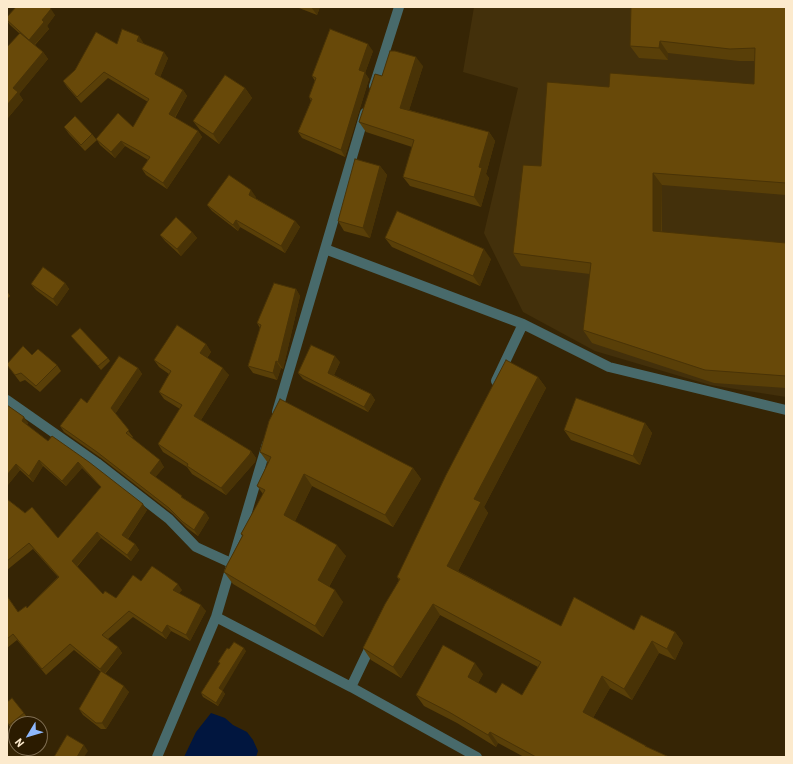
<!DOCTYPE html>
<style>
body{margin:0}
#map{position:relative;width:793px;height:764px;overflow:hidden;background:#362505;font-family:Barlow,sans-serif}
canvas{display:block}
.frame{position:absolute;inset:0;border:8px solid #fceacd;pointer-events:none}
.north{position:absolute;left:8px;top:716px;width:40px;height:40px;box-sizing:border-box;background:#2b1b00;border:1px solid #7f6e52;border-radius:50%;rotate:232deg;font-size:11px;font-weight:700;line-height:16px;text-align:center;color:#fceacd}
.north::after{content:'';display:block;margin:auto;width:14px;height:18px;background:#8eb8fd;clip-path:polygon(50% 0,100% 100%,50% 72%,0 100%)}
</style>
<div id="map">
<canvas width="793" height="764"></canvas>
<div class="frame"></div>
<div class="north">N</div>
</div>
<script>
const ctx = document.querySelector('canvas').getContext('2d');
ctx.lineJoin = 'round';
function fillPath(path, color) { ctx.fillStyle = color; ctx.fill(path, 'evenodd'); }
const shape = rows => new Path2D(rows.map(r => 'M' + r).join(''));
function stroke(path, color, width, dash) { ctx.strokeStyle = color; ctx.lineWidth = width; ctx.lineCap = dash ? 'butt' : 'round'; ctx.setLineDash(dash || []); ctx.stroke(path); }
fillPath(shape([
 [474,7,786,7,786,397,710,385,595,351,523,312,484,233,518,88,463,72]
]), '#43300b');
fillPath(shape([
 [211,713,225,718,233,725,247,732,253,740,258,751,256,757,184,757,196,732]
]), '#01163f');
stroke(shape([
 [374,86,399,7],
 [325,249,523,324,609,367,786,410],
 [496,381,523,324],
 [7,400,97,463,169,519,196,547,231,563],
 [277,412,365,113],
 [216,617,351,687,477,757],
 [351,687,373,641],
 [157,757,216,617,267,444]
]), '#486a6b', 10);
fillPath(shape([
 [298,7,320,7,317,15,299,8],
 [786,7,786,195,662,185,662,232,786,243,786,388,714,383,592,343,583,330,590,274,521,266,513,253,541,166,609,87,754,84,754,61,739,61,668,53,668,60,639,58,630,46],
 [55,15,47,26,49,29,35,45,43,52,48,59,19,94,23,100,7,119,19,33,10,25,7,21,7,17],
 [143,42,143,43,168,58,160,77,183,90,187,96,175,118,198,131,202,137,167,189,146,175,142,169,148,160,125,146,115,158,100,145,97,140,85,151,69,134,64,127,92,134,96,139,133,127,148,102,108,78,81,103,67,87,63,81,117,44],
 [373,51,365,73,369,79,345,157,302,138,298,132,311,101,309,97,315,81,312,76],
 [423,66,409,110,489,132,495,141,486,174,489,178,481,207,410,186,403,177,412,147,366,132,359,122,382,76],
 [245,88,252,98,219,144,200,130,193,121],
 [380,166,387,175,370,238,344,231,338,221],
 [256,197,255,198,295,221,300,227,285,253,240,227,238,231,212,211,207,205],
 [192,232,197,238,181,256,165,241,160,235],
 [385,238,491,259,480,286,392,247],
 [65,283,69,289,57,306,36,290,31,284],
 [296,289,300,296,284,365,283,369,281,368,277,380,253,373,248,366,260,328,257,323],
 [7,291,10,296,7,299],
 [71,336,108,358,110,361,101,370],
 [206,344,211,352,207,358,229,375,201,420,251,451,256,458,255,462,226,495,192,474,187,467,163,452,158,444,180,409,164,399,159,392,169,374,159,367,154,360],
 [340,362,334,375,371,394,375,400,368,412,303,379,298,373],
 [7,365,57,365,61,371,40,392,25,380,20,382],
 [138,368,142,374,115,414,133,437,132,438,164,467,155,477,183,498,205,512,209,518,198,536,187,528,173,514,101,458,64,432,60,426,87,403],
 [538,377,546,388,484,507,488,513,458,571,561,626,675,632,683,643,675,660,659,653,632,700,610,688,593,718,647,747,669,757,524,757,498,743,496,747,457,723,424,706,416,695,483,674,478,683,496,693,522,695,538,667,440,615,401,678,371,660,363,648,399,580,397,577],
 [7,405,28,423,27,425,48,441,147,510,128,539,135,544,139,550,131,561,101,538,77,567,103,594,116,598,141,581,182,590,179,593,206,611,190,641,171,631,166,639,133,617,108,639,118,647,122,653,105,674,129,692,106,729,101,729,83,715,79,709,101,672,74,650,46,675,17,640,7,648,7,596,18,612,27,608,58,577,33,549,7,570,7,499,58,538,101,487,82,468,66,486,43,466,33,482,20,470,7,486],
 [645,423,652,433,640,465,571,440,564,430],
 [260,452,413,468,421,479,393,527,312,486,295,521,346,556,329,587,343,602,323,637,233,584,224,572,242,536,241,534,263,494,257,486,268,463],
 [229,649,246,651,222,690,225,694,218,706,203,697,201,693,220,664,218,662],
 [7,702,24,713,29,720,23,724,16,724,16,730,14,731,7,723]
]), '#593f08');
fillPath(shape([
 [311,7,320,7,317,15],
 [51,9,55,15,47,26,49,29,33,46,29,40,42,20],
 [139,36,143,42,141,47,137,41],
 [660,41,668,53,668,60,659,48],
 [368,44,373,51,365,73,369,79,345,157,341,150,359,70],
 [43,52,48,59,19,94,23,100,7,119,7,105,13,88],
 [164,52,168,58,159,80,155,74],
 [416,57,423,66,407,117,400,108],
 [245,88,252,98,219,144,213,134],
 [183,90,187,96,173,120,169,114],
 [198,131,202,137,167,189,163,183],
 [489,132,495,141,486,174,489,178,481,207,474,197,479,167],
 [121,141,125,146,115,158,111,152],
 [380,166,387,175,370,238,363,228],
 [653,173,662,185,661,244,653,231],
 [251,190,256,197,253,201,249,195],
 [236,220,240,227,238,231,233,225],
 [295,221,300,227,285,253,281,246],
 [192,232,197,238,181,256,177,249],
 [484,249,491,259,480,286,473,276],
 [65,283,69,289,57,306,53,299],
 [296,289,300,296,283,369,278,362],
 [206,344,211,352,205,360,200,353],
 [335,356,340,362,332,379,328,373],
 [276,361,281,368,277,380,273,373],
 [138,368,142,374,115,414,111,408],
 [223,368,229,375,199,423,194,416],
 [538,377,546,388,484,507,488,513,455,577,447,566,474,499],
 [371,394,375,400,368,412,364,407],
 [24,417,28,423,26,427,22,421],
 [645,423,652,433,640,465,633,456],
 [251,451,256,458,255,462,226,495,221,488],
 [39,460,43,466,33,482,29,476],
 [160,460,164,467,154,479,150,473],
 [78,462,82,468,66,486,62,481],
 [16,464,20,470,7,486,7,475],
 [413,468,421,479,393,527,385,515],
 [304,474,312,486,292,527,284,515],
 [143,504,147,510,126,541,122,535],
 [205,512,209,518,198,536,194,530],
 [97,532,101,538,76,567,72,561],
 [135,544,139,550,131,561,127,555],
 [337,545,346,556,326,592,318,580],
 [178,584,182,590,177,596,173,590],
 [335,590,343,602,323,637,315,626],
 [433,604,440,615,401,678,393,667],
 [201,605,206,611,190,641,186,635],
 [167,625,171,631,166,639,162,633],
 [675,632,683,643,675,660,667,649],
 [652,641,659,653,632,700,624,689],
 [118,647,122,653,104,674,100,669],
 [244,648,246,651,222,692,219,688],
 [475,663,483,674,475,689,468,677],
 [602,676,610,688,590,723,583,712],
 [124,686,129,692,106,729,102,723],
 [223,691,225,694,218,706,216,703],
 [490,732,498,743,496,747,488,735],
 [84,745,88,751,84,757,77,757]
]), '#493306');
const building = shape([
 [16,7,49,7,51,9,42,20,44,22,29,40,7,20,7,17,16,7],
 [631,7,786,7,786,183,653,173,653,231,786,243,786,376,705,370,583,330,591,263,513,253,523,165,541,166,547,82,609,87,610,73,754,84,755,48,730,49,660,41,659,48,630,46,631,7],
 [122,29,139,36,137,41,164,52,155,74,183,90,169,114,198,131,163,183,142,169,150,157,121,141,111,152,96,139,118,113,133,127,149,99,104,72,77,97,63,81,75,70,96,32,117,44,122,29],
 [330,29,368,44,359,70,365,72,341,150,298,132,312,99,309,97,316,78,312,76,330,29],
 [20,33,43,52,13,88,18,92,7,105,7,47,20,33],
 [390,51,395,51,416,57,400,108,489,132,479,167,482,168,474,197,403,177,414,140,359,122,375,74,382,76,390,51],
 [225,75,245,88,213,134,193,121,225,75],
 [75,116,92,134,81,145,64,127,75,116],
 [355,159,380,166,363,228,338,221,355,159],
 [229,175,251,190,249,195,295,221,281,246,236,220,233,225,207,205,229,175],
 [397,211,484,249,473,276,385,238,397,211],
 [176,217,192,232,177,249,160,235,176,217],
 [43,267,65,283,53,299,31,284,43,267],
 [274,283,296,289,279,358,278,362,276,361,273,373,248,366,261,325,257,323,274,283],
 [177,325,206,344,200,353,223,368,194,416,251,451,250,454,221,488,187,466,188,464,158,444,182,405,159,392,171,371,154,360,177,325],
 [80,328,108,358,98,366,71,336,80,328],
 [311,345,335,356,328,373,371,394,364,407,298,373,311,345],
 [23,346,32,355,38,349,57,365,36,386,21,373,15,375,7,365,7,364,23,346],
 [119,356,138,368,111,408,129,430,126,433,160,460,150,473,182,496,181,497,205,512,194,530,183,522,169,508,97,452,60,426,81,398,87,403,119,356],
 [506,360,538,377,474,499,481,502,447,566,561,626,574,597,634,630,641,615,675,632,667,649,652,641,624,689,602,676,583,712,646,746,645,746,669,757,536,757,490,732,488,735,449,712,416,695,443,645,475,663,468,677,496,693,502,683,522,695,541,662,433,604,393,667,363,648,385,604,400,579,397,577,446,475,506,360],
 [576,398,645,423,633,456,564,430,576,398],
 [280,399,413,468,385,515,304,474,284,515,337,545,318,580,335,590,315,626,224,572,227,565,243,535,241,534,265,490,257,486,271,457,260,452,269,421,280,399],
 [7,405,24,417,22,421,48,441,52,436,89,462,143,504,122,535,135,544,127,555,97,532,72,561,103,594,105,591,116,598,133,575,141,581,152,566,178,584,173,590,201,605,186,635,167,625,162,633,129,611,102,635,118,647,100,669,70,644,42,669,13,634,7,639,7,596,18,612,26,606,27,608,59,577,29,543,7,561,7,499,25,513,32,507,58,538,101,487,78,462,62,481,39,460,29,476,16,464,7,475,7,405],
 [234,642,244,648,219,688,223,691,216,703,201,693,220,663,218,662,227,648,229,649,234,642],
 [101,671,124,686,102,723,96,723,79,709,101,671],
 [12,698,24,713,9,725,7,722,7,702,12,698],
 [67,735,84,745,77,757,54,757,67,735]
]);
fillPath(building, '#684909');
stroke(building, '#493306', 1);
</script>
